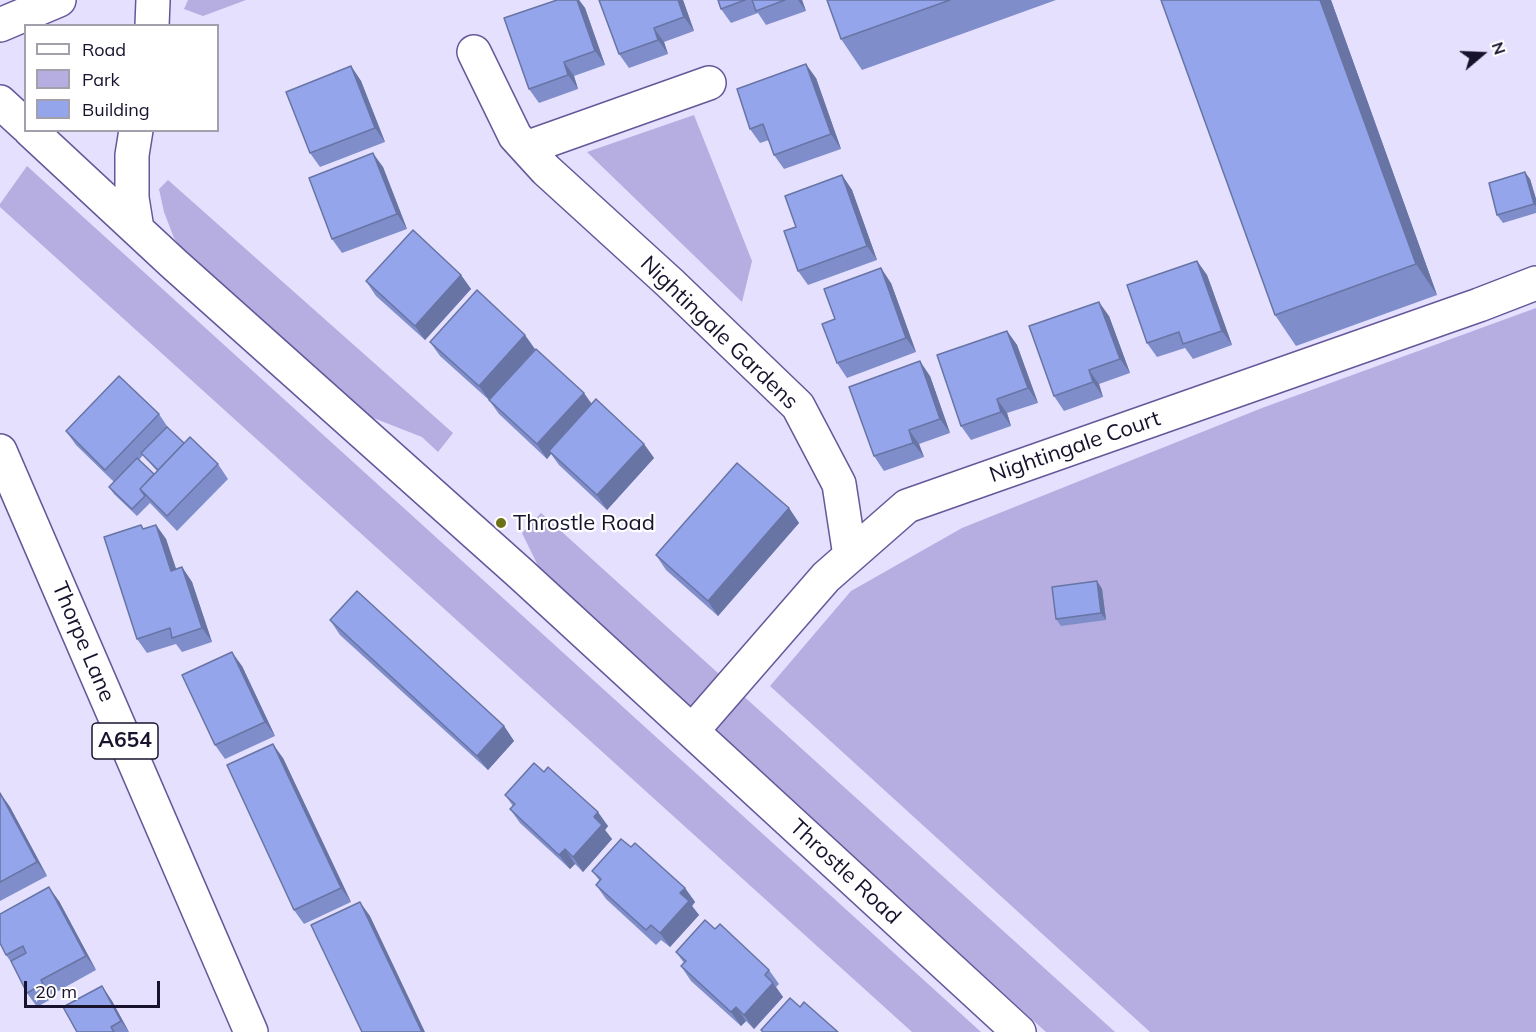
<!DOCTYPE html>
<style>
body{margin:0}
#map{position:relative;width:1536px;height:1032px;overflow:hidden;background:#e5e0fe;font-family:Mulish,sans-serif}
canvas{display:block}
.legend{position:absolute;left:24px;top:24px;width:195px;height:108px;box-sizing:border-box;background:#fff;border:2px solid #a3a0ab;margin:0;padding:8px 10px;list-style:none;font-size:18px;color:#19122d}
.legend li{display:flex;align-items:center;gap:12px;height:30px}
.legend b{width:30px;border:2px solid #a3a0ab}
.north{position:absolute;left:1452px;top:24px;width:60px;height:60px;-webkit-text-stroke:4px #fff;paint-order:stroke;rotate:71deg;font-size:16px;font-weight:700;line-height:24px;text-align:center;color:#19122d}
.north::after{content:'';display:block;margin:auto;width:21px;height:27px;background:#19122d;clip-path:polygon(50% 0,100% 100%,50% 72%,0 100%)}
.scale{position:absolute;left:24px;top:981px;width:136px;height:27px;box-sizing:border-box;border:3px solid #19122d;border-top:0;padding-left:8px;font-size:18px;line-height:21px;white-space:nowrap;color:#19122d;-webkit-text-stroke:4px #fff;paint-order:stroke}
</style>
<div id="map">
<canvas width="1536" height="1032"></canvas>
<ul class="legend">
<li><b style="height:8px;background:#fff"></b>Road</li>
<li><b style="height:16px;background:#b6ade0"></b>Park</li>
<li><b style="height:16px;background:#94a5eb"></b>Building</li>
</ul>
<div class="north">N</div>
<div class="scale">20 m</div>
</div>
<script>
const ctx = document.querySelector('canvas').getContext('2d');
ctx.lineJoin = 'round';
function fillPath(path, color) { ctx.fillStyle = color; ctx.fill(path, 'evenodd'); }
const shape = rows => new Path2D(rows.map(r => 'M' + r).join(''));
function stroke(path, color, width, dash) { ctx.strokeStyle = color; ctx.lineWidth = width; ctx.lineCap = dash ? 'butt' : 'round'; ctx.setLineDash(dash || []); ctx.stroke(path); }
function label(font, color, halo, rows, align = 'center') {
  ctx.font = font + ' Mulish,sans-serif'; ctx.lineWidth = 4.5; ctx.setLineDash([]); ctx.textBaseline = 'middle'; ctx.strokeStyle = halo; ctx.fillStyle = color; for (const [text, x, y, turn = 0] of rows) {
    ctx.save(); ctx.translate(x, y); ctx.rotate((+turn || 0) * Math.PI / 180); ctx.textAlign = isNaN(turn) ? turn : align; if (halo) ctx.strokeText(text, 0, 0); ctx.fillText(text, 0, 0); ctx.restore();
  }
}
fillPath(shape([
 [188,0,246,0,203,16,184,9],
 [694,115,752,261,742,302,587,152],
 [27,166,981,1032,912,1032,0,207,0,204],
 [168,180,453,433,438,452,422,437,358,412,186,255,174,238,164,212,159,189],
 [1536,308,1536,1032,1150,1032,770,686,851,591,962,528,1262,408],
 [541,513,1115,1032,1046,1032,544,578,522,533]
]), '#b6ade0');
const minor = shape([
 [152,26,153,0],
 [474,52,515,136,546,170,670,283,798,406,839,484,850,556],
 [0,102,26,126],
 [30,130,173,263,521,574,1019,1032],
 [136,130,132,155,132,198,137,229],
 [526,148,709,83],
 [692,731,826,577,907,506,1479,305,1536,283]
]);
const tertiary = shape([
 [0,25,59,0]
]);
const primary = shape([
 [0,451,251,1032]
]);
stroke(minor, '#665799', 36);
stroke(tertiary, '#665799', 36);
stroke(primary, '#665799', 36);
stroke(minor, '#fff', 33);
stroke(tertiary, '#fff', 33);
stroke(primary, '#fff', 33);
fillPath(shape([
 [557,0,579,0,585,8,605,65,574,76,578,89,539,103,529,89],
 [599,0,683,0,694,31,664,42,668,54,629,68,619,54],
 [718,0,802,0,806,11,766,25,758,13,731,23,721,9],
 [827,0,1056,0,862,70,841,39],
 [1161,0,1331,0,1437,295,1296,346,1275,315],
 [351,66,361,81,385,142,320,167,310,153],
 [816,78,841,149,784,169,774,155,769,140,760,143,750,129],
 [383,167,407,229,342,253,332,239],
 [842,175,852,190,877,260,808,285,798,271,796,227],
 [1530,179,1536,199,1536,213,1503,223,1497,215],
 [1197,261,1207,275,1232,345,1193,359,1185,348,1157,357,1147,343],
 [461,275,471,289,425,340,376,296,366,281],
 [891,283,916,352,847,378,837,363,835,319],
 [1109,316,1130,373,1099,384,1103,397,1064,411,1054,396],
 [1007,331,1017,345,1038,403,1007,413,1011,426,971,440,961,426],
 [430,342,535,349,592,404,644,444,654,458,607,510,559,465,551,454,547,459,499,414,489,400,440,356],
 [930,376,950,433,919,444,924,457,884,471,874,456],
 [159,414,169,429,184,443,218,464,228,479,177,531,150,503,137,516,114,494,109,487,114,482,76,445,66,431],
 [143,455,157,471,154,474,139,460],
 [789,508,799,523,718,616,666,570,656,555],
 [156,525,166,539,176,570,182,567,192,582,212,642,182,652,176,644,147,653,137,639,144,529],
 [1097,581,1102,589,1106,620,1061,626,1056,619],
 [330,620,504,726,514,741,488,770,340,635],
 [242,666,275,736,225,759,215,745],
 [283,758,351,902,304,924,294,910],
 [544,772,608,826,605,830,612,839,583,872,575,864,570,869,520,823,510,809,513,806,505,795],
 [0,793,10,807,47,876,0,901],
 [631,847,685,888,695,902,692,906,699,915,670,947,661,940,656,945,606,899,596,885,600,881,592,871],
 [59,901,96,970,51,995,53,998,37,1007,27,993,11,962,6,955],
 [715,929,769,970,779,984,776,987,783,997,754,1029,746,1021,741,1026,691,981,681,966,684,963,676,952],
 [102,986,112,1001,129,1032,77,1032]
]), '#7f8eca');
fillPath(shape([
 [577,0,579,0,585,8,605,65,595,51],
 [678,0,683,0,694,31,684,17],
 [798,0,802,0,806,11],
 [1320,0,1331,0,1437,295,1416,264],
 [654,28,664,42,668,54,658,40],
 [564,62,574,76,578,89,568,75],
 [806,64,816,78,841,149,831,134],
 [351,66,361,81,385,142,375,128],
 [373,153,383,167,407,229,397,214],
 [1525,172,1530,179,1536,199,1536,206,1534,204],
 [842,175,852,190,877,260,867,246],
 [1197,261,1207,275,1232,345,1222,331],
 [881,268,891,283,916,352,906,338],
 [461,275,471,289,425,340,415,326],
 [1099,302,1109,316,1130,373,1120,359],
 [1007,331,1017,345,1038,403,1028,388],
 [525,335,535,349,489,400,479,386],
 [920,361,930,376,950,433,940,419],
 [1089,370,1099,384,1103,397,1093,382],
 [584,393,594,407,549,451,551,454,547,459,537,444],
 [997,399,1007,413,1011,426,1001,412],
 [909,430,919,444,924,457,913,443],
 [644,444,654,458,607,510,597,495],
 [789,508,799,523,718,616,708,601],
 [156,525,166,539,182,586,171,571],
 [182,567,192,582,212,642,202,628],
 [1097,581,1102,589,1106,620,1101,613],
 [232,652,242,666,275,736,265,722],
 [504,726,514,741,488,770,477,756],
 [273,744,283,758,351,902,341,888],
 [0,793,10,807,47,876,37,862],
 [598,812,608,826,605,830,612,839,583,872,573,857,594,817],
 [565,849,575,864,570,869,559,855],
 [49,887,59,901,96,970,86,956],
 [685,888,695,902,692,906,699,915,670,947,660,933,680,893],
 [360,902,370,916,425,1032,422,1032],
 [773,983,783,997,754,1029,744,1015],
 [102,986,112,1001,129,1032,121,1021],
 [736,1007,746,1021,741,1026,731,1012]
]), '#6874a4');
const building = shape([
 [557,0,577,0,595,51,564,62,568,75,529,89,504,18,557,0],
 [599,0,678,0,684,17,654,28,658,40,619,54,599,0],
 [718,0,745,0,721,9,718,0],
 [752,0,785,0,756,11,752,0],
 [827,0,950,0,841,39,827,0],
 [1161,0,1320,0,1416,264,1275,315,1161,0],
 [806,64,831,134,774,155,763,124,750,129,737,89,806,64],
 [351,66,375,128,310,153,286,92,351,66],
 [373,153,397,214,332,239,309,178,373,153],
 [1525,172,1534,204,1497,215,1489,183,1525,172],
 [842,175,867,246,798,271,784,231,796,227,785,196,842,175],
 [413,230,461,275,415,326,366,281,413,230],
 [1197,261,1222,331,1183,344,1179,332,1147,343,1127,285,1197,261],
 [881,268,906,338,837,363,822,324,835,319,824,289,881,268],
 [477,290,525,335,479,386,430,342,477,290],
 [1099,302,1120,359,1089,370,1093,382,1054,396,1029,326,1099,302],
 [1007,331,1028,388,997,399,1001,412,961,426,937,355,1007,331],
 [536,349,584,393,537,444,489,400,536,349],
 [920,361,940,419,909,430,913,443,874,456,849,387,920,361],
 [119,376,159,414,105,470,66,431,119,376],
 [596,399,644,444,597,495,549,451,596,399],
 [167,427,184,443,158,470,141,453,167,427],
 [190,437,218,464,167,516,140,489,190,437],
 [137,458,154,474,140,489,145,496,132,509,109,487,137,458],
 [737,463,789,508,708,601,656,555,737,463],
 [141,525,143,529,156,525,171,571,182,567,202,628,172,638,170,628,137,639,104,537,141,525],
 [1097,581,1101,613,1056,619,1052,587,1097,581],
 [357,591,504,726,477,756,330,620,357,591],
 [232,652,265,722,215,745,182,675,232,652],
 [273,744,341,888,294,910,227,765,273,744],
 [534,763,544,772,548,767,598,812,594,817,602,825,573,857,565,849,559,855,510,809,515,804,505,795,534,763],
 [0,793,37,862,0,882,0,793],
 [621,839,631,847,635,843,685,888,680,893,689,901,660,933,651,925,646,930,596,885,601,879,592,871,621,839],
 [49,887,86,956,41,980,43,984,27,993,11,961,26,953,23,946,6,955,0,943,0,914,49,887],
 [360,902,422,1032,362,1032,311,925,360,902],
 [705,920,715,929,720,924,769,970,765,975,773,983,744,1015,736,1007,731,1012,681,966,686,961,676,952,705,920],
 [102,986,121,1021,111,1027,114,1032,77,1032,63,1007,102,986],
 [790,998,800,1007,804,1002,838,1032,763,1032,761,1030,790,998]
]);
fillPath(building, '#94a5eb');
stroke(building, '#6874a4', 1.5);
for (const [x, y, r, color] of [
 [501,523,6,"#6d7218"]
]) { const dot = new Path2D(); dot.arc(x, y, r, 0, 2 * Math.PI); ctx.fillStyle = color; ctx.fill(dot); stroke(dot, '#fff', 2); }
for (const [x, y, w] of [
 [125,741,66]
]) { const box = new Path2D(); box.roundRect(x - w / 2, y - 18, w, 36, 4.5); ctx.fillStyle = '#fff'; ctx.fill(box); stroke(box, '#19122d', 1.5); }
label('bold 21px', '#19122d', null, [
 ["A654",125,741]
]);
label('22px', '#19122d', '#fff', [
 ["Nightingale Gardens",719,333,44],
 ["Nightingale Court",1075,447,-19],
 ["Thorpe Lane",83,642,67],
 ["Throstle Road",845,872,43]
]);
label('22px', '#19122d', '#fff', [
 ["Throstle Road",513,523]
], 'left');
</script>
